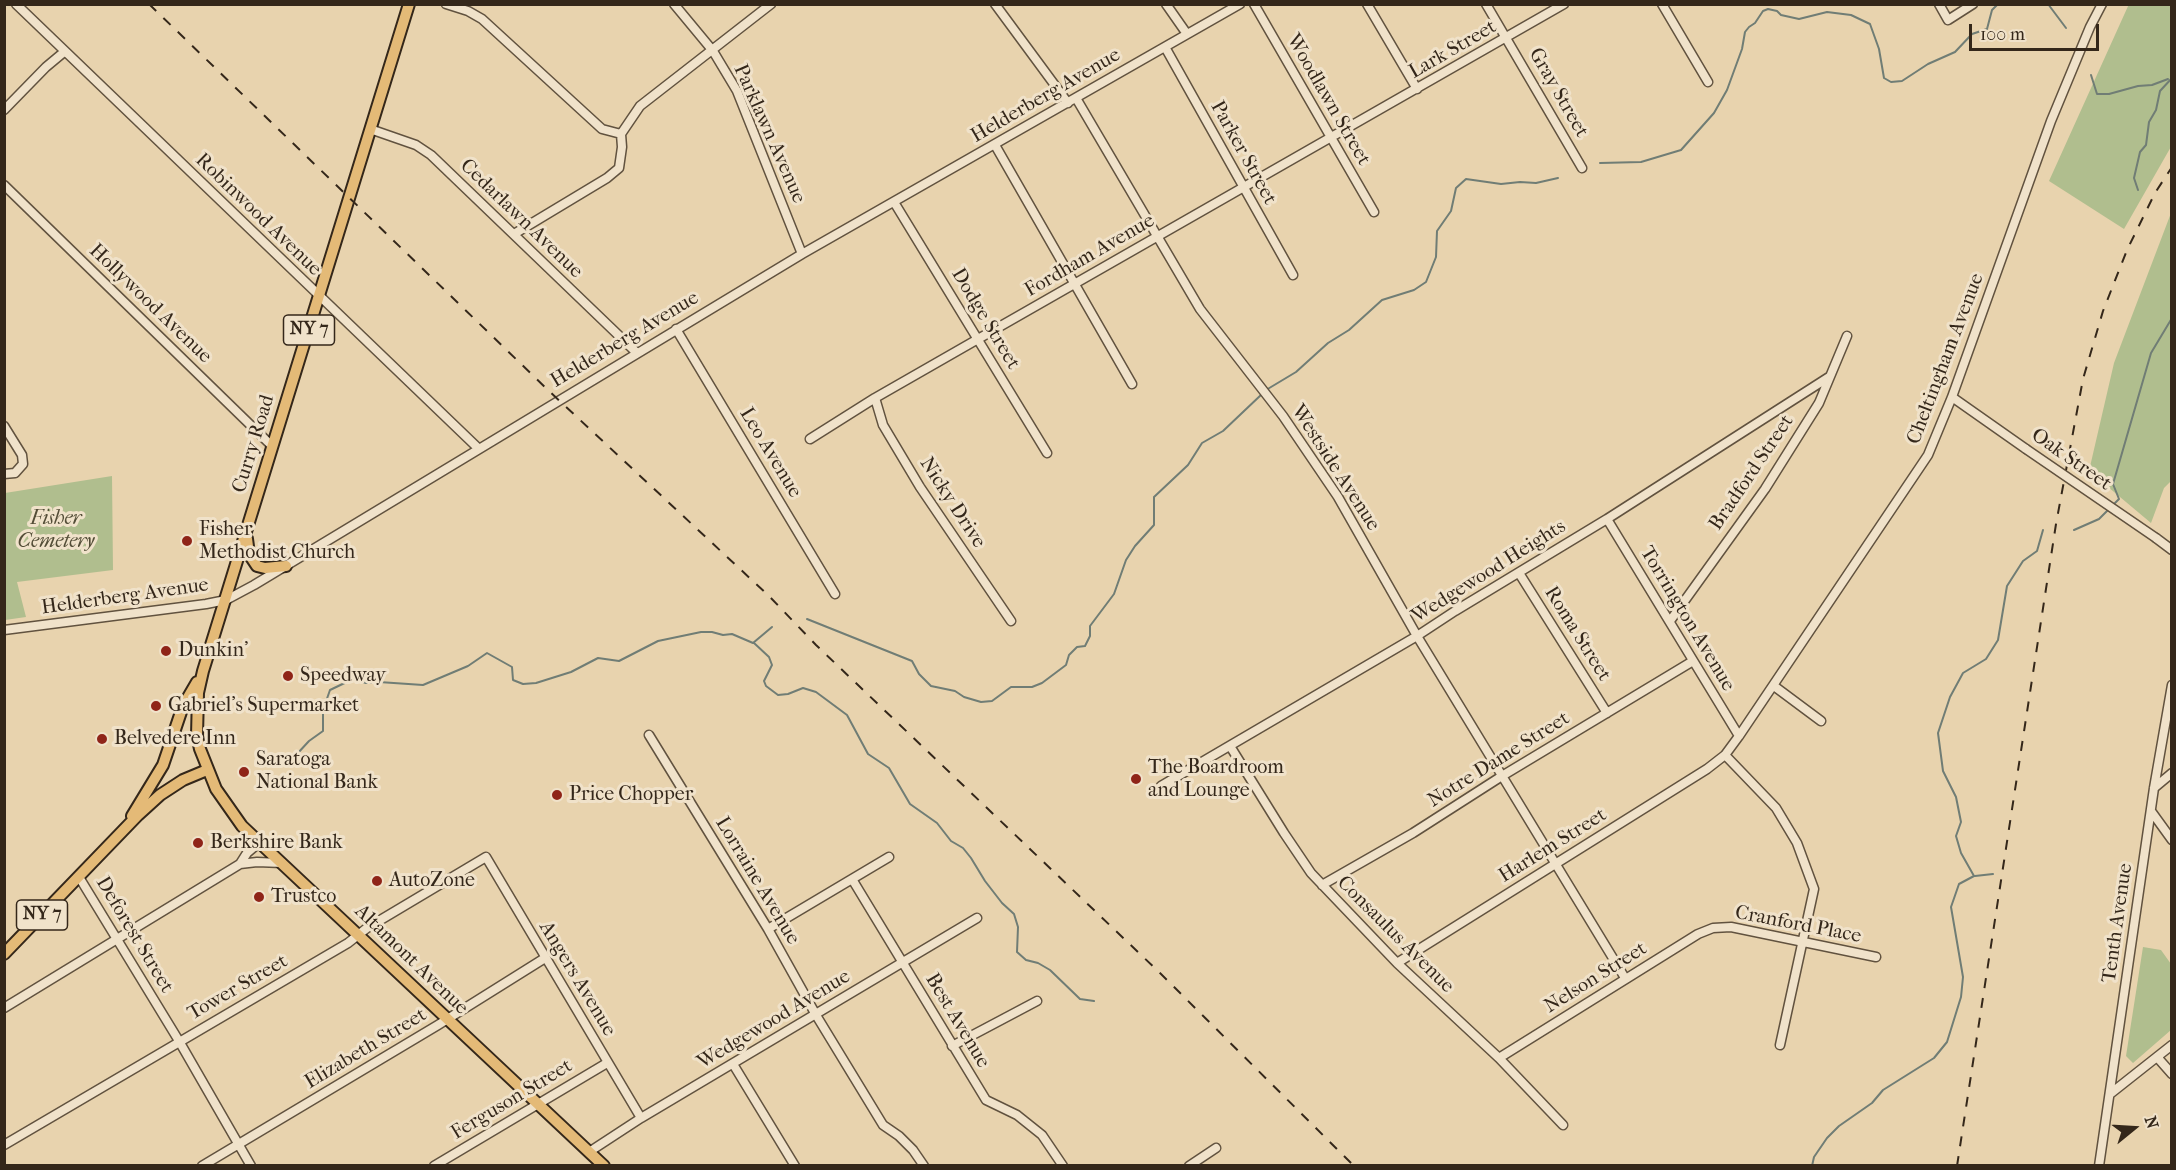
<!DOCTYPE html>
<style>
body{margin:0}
#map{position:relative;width:2176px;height:1170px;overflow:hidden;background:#e8d3ae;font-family:"IM FELL French Canon",serif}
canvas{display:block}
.frame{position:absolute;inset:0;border:6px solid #34271a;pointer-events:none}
.north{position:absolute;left:2104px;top:1098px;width:60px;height:60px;-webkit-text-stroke:4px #f0e2ca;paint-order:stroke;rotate:72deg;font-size:16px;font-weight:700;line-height:24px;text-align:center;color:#34271a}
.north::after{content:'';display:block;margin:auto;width:21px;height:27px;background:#34271a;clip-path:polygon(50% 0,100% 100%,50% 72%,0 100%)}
.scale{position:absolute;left:1969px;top:24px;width:130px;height:27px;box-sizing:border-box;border:3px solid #34271a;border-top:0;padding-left:8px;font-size:18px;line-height:21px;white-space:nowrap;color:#34271a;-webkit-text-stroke:4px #f0e2ca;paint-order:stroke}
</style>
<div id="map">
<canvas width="2176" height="1170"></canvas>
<div class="frame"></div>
<div class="north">N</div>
<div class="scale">100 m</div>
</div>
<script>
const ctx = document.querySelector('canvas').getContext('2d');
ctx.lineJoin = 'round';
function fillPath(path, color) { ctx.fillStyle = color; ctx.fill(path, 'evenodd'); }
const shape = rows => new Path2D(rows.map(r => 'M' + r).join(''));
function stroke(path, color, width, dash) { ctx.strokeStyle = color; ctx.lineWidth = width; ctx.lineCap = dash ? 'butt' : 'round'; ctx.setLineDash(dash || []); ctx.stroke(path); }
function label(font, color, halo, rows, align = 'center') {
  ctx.font = font + ' "IM FELL French Canon",serif'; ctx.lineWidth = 6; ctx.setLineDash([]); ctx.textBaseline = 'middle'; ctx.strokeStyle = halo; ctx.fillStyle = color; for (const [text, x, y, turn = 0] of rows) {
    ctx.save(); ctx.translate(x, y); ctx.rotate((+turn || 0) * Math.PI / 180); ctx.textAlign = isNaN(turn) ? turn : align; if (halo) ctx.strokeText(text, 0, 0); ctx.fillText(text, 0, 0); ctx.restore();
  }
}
fillPath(shape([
 [2129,4,2171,5,2172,145,2124,229,2049,181],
 [2171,213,2171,481,2164,488,2151,523,2089,471,2114,363],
 [112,476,113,570,17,582,26,617,5,620,5,493],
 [2143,947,2161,950,2171,964,2171,1030,2133,1063,2126,1056]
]), '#b0be8e');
stroke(shape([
 [2048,4,2066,28],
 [2091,75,2097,94,2109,94,2138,86,2152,85,2168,79],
 [1600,163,1641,162,1681,150,1714,113,1727,90,1742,49,1745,32,1749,27,1755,23,1763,11,1768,9,1777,11,1781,15,1799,19,1827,12,1851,15,1870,24,1879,49,1884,78,1891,82,1902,81,1928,64,1955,52,1972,34,1987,29,1992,10,1998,4],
 [2138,190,2134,178,2140,152,2146,145,2149,122,2156,110,2160,91,2172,78],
 [1266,390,1296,372,1328,343,1349,330,1382,300,1414,290,1426,282,1436,257,1437,231,1451,211,1456,188,1466,179,1501,184,1520,182,1536,183,1558,178],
 [2113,505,2119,499,2113,484,2151,353,2172,318],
 [2074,530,2099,519,2109,509],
 [807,619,912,661,919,674,931,686,955,691,964,697,981,702,992,701,1011,687,1032,687,1042,683,1066,665,1069,655,1077,647,1085,646,1090,636,1090,626,1114,594,1126,560,1135,546,1154,525,1154,497,1188,465,1202,443,1223,431,1262,394],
 [754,643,769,657,772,665,764,681,766,686,778,695,788,694,803,688,816,692,847,715,868,754,889,768,910,804,937,823,951,841,963,848,971,858,985,881,1002,903,1014,914,1018,927,1017,952,1026,960,1038,963,1050,970,1080,999,1094,1001],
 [297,754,309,741,323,731,323,710,330,690,353,679,366,683,379,682,423,685,468,666,487,653,512,667,513,680,523,684,536,683,571,672,598,658,619,661,658,641,701,632,712,632,723,635,732,634,753,643,772,627],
 [1975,876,1993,874],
 [1812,1166,1814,1157,1827,1138,1839,1126,1872,1103,1883,1090,1934,1058,1947,1042,1961,997,1963,977,1951,907,1959,884,1974,876,1961,853,1956,836,1961,822,1956,797,1943,771,1938,733,1950,697,1963,673,1986,659,1998,640,2007,586,2023,561,2037,551,2043,530]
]), '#707d75', 2);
const minor = shape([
 [16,4,479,449],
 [446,4,468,11,482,19,602,129,621,134],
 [674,4,713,51,737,91,802,254],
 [995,4,1068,103],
 [1166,4,1187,34],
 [1254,4,1374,212],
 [1367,4,1417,89],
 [1486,4,1582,168],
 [1662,4,1708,82],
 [1939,4,1948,20,1973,4],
 [1165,47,1293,275],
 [1076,98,1200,309,1283,416,1338,497,1417,636,1625,978],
 [4,110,46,67,64,52],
 [370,129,416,145,431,155,637,353],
 [995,145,1132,384],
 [4,185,272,446],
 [894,202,1047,453],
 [514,234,607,178,619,168,622,147,621,134,640,106,771,4],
 [676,329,835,594],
 [1952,397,2026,449],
 [875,398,883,425,920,487,1011,621],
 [4,426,22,455,23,464,15,473,4,474],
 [810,439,875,398,978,339,1564,4],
 [1607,519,1739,736],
 [2156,538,2172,550],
 [1519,573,1607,713],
 [1670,621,1765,489,1819,403,1847,336],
 [4,630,206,604,226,600,254,585,802,254,1240,4],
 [1774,686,1821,721],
 [649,735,768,929,816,1015,883,1125,899,1136,913,1150,924,1166],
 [1230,746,1284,833,1311,873,1397,963,1499,1058,1563,1125],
 [1725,755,1776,808,1797,843,1814,889,1780,1045],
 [1161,786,1417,636,1455,611,1607,519,1829,377],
 [2154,788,2172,773],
 [2151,811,2172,840],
 [240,864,247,853,260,842],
 [79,877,179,1041,251,1166],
 [852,879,986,1100,1017,1115,1042,1135,1063,1166],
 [1322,885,1413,833,1502,776,1693,661],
 [768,929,889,857],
 [1397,963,1707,769,1725,755,1739,736,1928,455,1952,397,2051,121,2090,27,2102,4],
 [4,1008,240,864,257,862,282,863],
 [952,1046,1037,1001],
 [2157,1057,2172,1074],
 [1499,1058,1698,934,1713,928,1731,927,1876,957],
 [733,1064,795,1166],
 [2110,1094,2172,1045],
 [4,1145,348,943,367,928,486,857,641,1118],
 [589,1152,641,1118,977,918],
 [202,1166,438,1025,545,958],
 [434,1166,607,1063],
 [1189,1166,1216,1148],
 [2099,1166,2154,788,2172,685]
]);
const major = shape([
 [409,4,203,671,198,693,197,736,200,749,216,789,242,826,604,1166],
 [247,539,249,554,257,566,265,568,286,566],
 [132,816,163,765,183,706,197,682],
 [4,954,138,815,160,795,183,780,207,770]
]);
stroke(minor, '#61523f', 11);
stroke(major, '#34271a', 14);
stroke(minor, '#f0e2ca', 8);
stroke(major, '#e4ba77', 10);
stroke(shape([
 [149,4,549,391,769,596,816,645,1160,973,1354,1166],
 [1957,1166,2056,524,2083,379,2103,311,2127,250,2155,193,2172,167]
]), '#34271a', 2, [10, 10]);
const minorBridge = shape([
 [2026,449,2156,538]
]);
stroke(minorBridge, '#61523f', 11, []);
stroke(minorBridge, '#f0e2ca', 8);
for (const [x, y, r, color] of [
 [187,541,6,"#8f2418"],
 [166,651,6,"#8f2418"],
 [288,676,6,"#8f2418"],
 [156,706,6,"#8f2418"],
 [102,739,6,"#8f2418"],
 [244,772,6,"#8f2418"],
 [1136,779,6,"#8f2418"],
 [557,795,6,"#8f2418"],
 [198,843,6,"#8f2418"],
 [377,881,6,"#8f2418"],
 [259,897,6,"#8f2418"]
]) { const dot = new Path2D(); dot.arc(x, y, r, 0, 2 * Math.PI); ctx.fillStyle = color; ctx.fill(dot); stroke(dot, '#f0e2ca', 2); }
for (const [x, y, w] of [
 [309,330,51],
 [42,915,51]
]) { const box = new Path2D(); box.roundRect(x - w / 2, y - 15, w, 30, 4.5); ctx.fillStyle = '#f0e2ca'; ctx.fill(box); stroke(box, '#34271a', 1.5); }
label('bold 18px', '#34271a', null, [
 ["NY 7",309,330],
 ["NY 7",42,915]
]);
label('20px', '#34271a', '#f0e2ca', [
 ["Lark Street",1453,50,-30],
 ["Gray Street",1558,93,60],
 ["Helderberg Avenue",1046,96,-30],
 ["Woodlawn Street",1328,100,60],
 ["Parklawn Avenue",769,134,66],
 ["Parker Street",1243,153,61],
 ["Robinwood Avenue",258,215,44],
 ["Cedarlawn Avenue",521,219,44],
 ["Fordham Avenue",1090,256,-30],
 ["Hollywood Avenue",150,304,44],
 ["Dodge Street",985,319,59],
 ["Helderberg Avenue",625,340,-31],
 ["Cheltingham Avenue",1946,359,-69],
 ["Curry Road",254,444,-73],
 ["Leo Avenue",770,453,59],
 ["Oak Street",2071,460,35],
 ["Westside Avenue",1335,468,57],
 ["Bradford Street",1752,473,-56],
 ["Nicky Drive",952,503,57],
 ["Wedgewood Heights",1489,572,-32],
 ["Helderberg Avenue",125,597,-8],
 ["Torrington Avenue",1687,619,59],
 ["Roma Street",1577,634,58],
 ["Notre Dame Street",1499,760,-32],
 ["Harlem Street",1553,846,-32],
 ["Lorraine Avenue",757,881,59],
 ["Tenth Avenue",2118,923,-82],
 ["Cranford Place",1798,925,11],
 ["Deforest Street",134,935,59],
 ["Consaulus Avenue",1395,935,45],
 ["Altamont Avenue",411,960,44],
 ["Nelson Street",1596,978,-32],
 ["Angers Avenue",577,979,59],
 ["Tower Street",238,988,-30],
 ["Wedgewood Avenue",774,1020,-31],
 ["Best Avenue",957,1021,59],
 ["Elizabeth Street",366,1049,-31],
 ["Ferguson Street",512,1100,-31]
]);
label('italic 20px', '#534d37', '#f0e2ca', [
 ["Fisher",56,519],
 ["Cemetery",56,542]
]);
label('20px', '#34271a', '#f0e2ca', [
 ["Fisher",199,530],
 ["Methodist Church",199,553],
 ["Dunkin'",178,651],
 ["Speedway",300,676],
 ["Gabriel's Supermarket",168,706],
 ["Belvedere Inn",114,739],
 ["Saratoga",256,760],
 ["National Bank",256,783],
 ["The Boardroom",1148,768],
 ["and Lounge",1148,791],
 ["Price Chopper",569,795],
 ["Berkshire Bank",210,843],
 ["AutoZone",389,881],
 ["Trustco",271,897]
], 'left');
</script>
